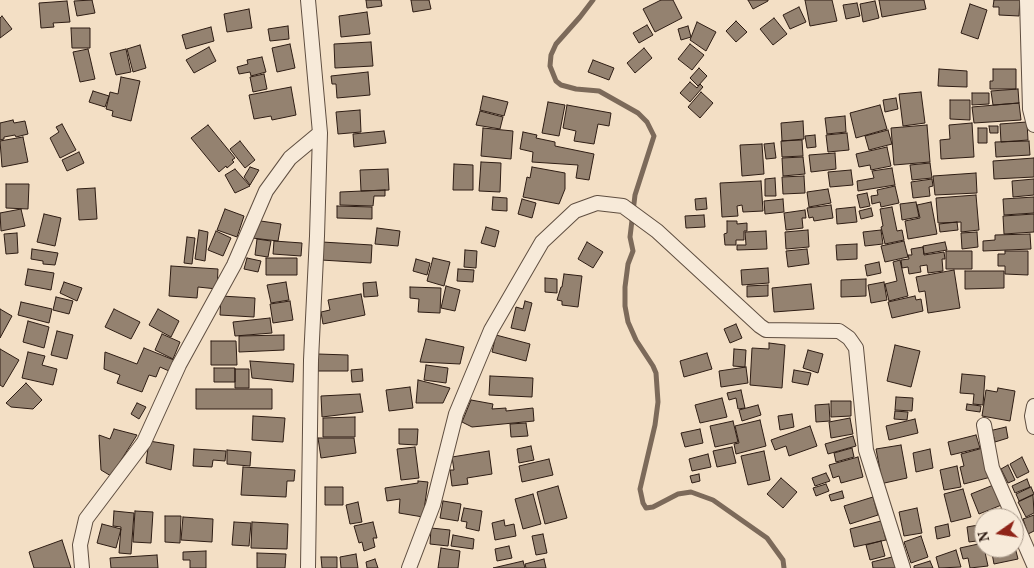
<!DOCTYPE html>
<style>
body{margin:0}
#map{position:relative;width:1034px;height:568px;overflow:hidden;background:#f3dfc5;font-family:Vollkorn,serif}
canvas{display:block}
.north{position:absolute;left:974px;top:508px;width:50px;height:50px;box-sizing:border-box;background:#f7ead9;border:1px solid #a7988a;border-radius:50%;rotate:257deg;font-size:14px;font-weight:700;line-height:20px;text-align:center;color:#2e1d14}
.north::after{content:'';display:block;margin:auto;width:18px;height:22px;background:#8f2418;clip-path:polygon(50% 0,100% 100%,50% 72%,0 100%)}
</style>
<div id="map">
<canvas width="1034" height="568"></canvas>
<div class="north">N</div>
</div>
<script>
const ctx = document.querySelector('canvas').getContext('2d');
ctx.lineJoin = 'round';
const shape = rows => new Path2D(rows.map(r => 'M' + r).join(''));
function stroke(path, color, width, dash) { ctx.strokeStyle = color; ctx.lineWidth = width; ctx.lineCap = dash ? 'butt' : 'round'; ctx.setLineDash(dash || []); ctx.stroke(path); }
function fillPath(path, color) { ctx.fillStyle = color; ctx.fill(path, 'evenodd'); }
stroke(shape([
 [593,0,580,17,556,44,551,55,550,66,556,81,561,85,576,89,599,91,638,113,647,122,654,136,635,195,630,237,633,251,628,264,625,287,625,306,628,322,636,340,653,366,656,373,658,402,655,425,640,489,643,503,646,508,653,507,678,494,691,492,713,500,767,538,783,560,784,568]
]), '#7c6a5a', 5);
const building = shape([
 [92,0,95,13,77,16,74,1,92,0],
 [366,0,381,0,382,6,367,8,366,0],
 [411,0,429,0,431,9,413,12,411,0],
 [661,0,673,0,682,18,655,32,643,9,661,0],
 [748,0,768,0,768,1,753,9,748,0],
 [805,0,832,0,837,21,810,26,805,0],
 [879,0,924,0,926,9,882,17,879,0],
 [994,0,1020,0,1019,16,999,15,999,7,993,7,994,0],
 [67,1,70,22,53,23,54,27,41,28,39,3,67,1],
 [875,1,879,18,863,22,860,4,875,1],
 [857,3,860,16,846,19,843,5,857,3],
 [970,4,987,10,978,39,961,33,970,4],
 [799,7,806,22,790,29,783,15,799,7],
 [249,9,252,28,227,32,224,14,249,9],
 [367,12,370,34,341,37,339,16,367,12],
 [2,16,12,29,0,38,0,18,2,16],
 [774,18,787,34,773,45,760,29,774,18],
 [736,21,747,32,736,42,726,31,736,21],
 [697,22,716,32,706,51,690,40,697,22],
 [647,25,653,35,639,43,633,33,647,25],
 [288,26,289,39,270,41,268,29,288,26],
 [688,26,691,37,681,40,678,29,688,26],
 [211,27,214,41,186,49,182,35,211,27],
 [71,28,90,28,90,48,72,48,71,28],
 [371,42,373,66,335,68,334,44,371,42],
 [290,44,295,68,277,72,272,48,290,44],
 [690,44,704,55,692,70,678,59,690,44],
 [140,45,146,68,133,72,127,49,140,45],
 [209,47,216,61,194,73,186,60,209,47],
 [644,48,652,58,635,73,627,63,644,48],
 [88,49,95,79,80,82,73,52,88,49],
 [126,49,131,72,116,75,110,53,126,49],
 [262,57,266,72,251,76,250,72,239,74,237,67,248,64,247,60,262,57],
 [593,60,614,68,609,80,588,72,593,60],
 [699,68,707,76,698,86,690,78,699,68],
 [939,69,967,71,967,87,938,86,939,69],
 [993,69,1016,69,1016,89,990,89,990,81,993,81,993,69],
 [368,72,370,95,337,98,336,84,332,84,331,76,368,72],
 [264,74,267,89,253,92,250,77,264,74],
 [121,77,140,81,131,121,112,116,113,111,106,109,110,92,118,94,121,77],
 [690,82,697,88,700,84,703,87,690,102,680,93,690,82],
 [291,87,296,115,272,120,271,116,254,119,249,95,291,87],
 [1018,89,1019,103,993,105,991,91,1018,89],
 [93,91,109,96,105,107,89,102,93,91],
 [701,92,713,103,700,118,688,107,701,92],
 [921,92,925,123,903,126,899,94,921,92],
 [972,93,989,93,989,104,972,105,972,93],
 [483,96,508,102,504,116,480,110,483,96],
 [896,98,898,109,885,112,883,100,896,98],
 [950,100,970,100,970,120,950,119,950,100],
 [548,102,565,105,559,136,542,133,548,102],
 [1019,103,1021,120,974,123,972,107,1019,103],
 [567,105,611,113,609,126,598,124,594,144,574,141,576,131,563,128,567,105],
 [880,105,887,129,856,138,850,113,880,105],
 [360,110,361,132,338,134,336,112,360,110],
 [480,111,503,117,500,129,476,125,480,111],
 [845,116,846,132,827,134,825,118,845,116],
 [13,120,14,123,25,121,28,134,16,137,15,135,4,137,4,139,0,140,0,123,13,120],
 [803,121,804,139,782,141,781,123,803,121],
 [1027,122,1028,140,1001,142,1000,124,1027,122],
 [972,123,974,157,941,159,940,140,950,139,949,125,972,123],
 [62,124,76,150,60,158,50,138,59,132,56,127,62,124],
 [208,125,235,158,232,160,234,162,227,168,226,166,219,172,191,138,208,125],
 [927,125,930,162,894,165,891,128,927,125],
 [989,126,998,126,998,133,990,133,989,126],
 [483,128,513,131,511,159,481,156,483,128],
 [978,128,987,128,987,143,978,143,978,128],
 [888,130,892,144,869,150,865,136,888,130],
 [384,131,386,143,354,147,353,134,384,131],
 [523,132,537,135,536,138,555,142,555,146,594,154,589,180,576,178,578,165,532,162,533,152,520,149,523,132],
 [847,133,849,150,828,152,826,135,847,133],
 [815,135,816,147,807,148,805,136,815,135],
 [23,137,28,162,2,167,0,141,23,137],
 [802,140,803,156,782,157,781,141,802,140],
 [240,141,255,160,245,168,230,149,240,141],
 [1029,141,1030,155,996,157,995,142,1029,141],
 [774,143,776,158,766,159,764,144,774,143],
 [762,144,764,174,742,176,740,145,762,144],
 [887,147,891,166,871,170,870,165,859,167,856,154,887,147],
 [79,152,84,163,67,171,62,160,79,152],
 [835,153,836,169,811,172,809,155,835,153],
 [803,157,805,174,783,176,782,158,803,157],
 [1034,158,1034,177,994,179,993,161,1034,158],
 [481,162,501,163,500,192,479,191,481,162],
 [930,163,932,178,912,180,910,165,930,163],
 [454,164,473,165,473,190,453,190,454,164],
 [250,167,259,170,250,185,244,177,250,167],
 [532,167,565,173,565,189,559,204,523,197,527,177,530,178,532,167],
 [892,168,895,185,858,191,857,181,874,178,872,171,892,168],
 [235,169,250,186,235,193,225,175,235,169],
 [388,169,389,190,361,191,360,170,388,169],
 [851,170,853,185,830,187,828,172,851,170],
 [976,173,977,193,935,195,933,176,976,173],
 [804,176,805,193,783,194,782,177,804,176],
 [775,178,776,196,765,196,765,179,775,178],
 [932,179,933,186,929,187,930,196,913,198,911,182,932,179],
 [1034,179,1034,195,1013,197,1012,181,1034,179],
 [761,181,763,211,743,212,742,205,737,206,738,216,722,217,720,183,761,181],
 [6,184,29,184,28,209,6,208,6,184],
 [895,186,899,203,881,207,880,202,872,204,871,196,878,195,877,190,895,186],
 [95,188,97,219,79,220,77,189,95,188],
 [828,189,831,203,809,207,807,192,828,189],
 [385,190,385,196,374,196,373,206,340,205,340,192,385,190],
 [867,193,870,206,860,208,857,195,867,193],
 [976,195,979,230,961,232,961,222,938,223,936,198,976,195],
 [493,197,507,198,507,211,492,210,493,197],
 [1034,197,1034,213,1004,215,1003,199,1034,197],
 [706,198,707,209,696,210,695,199,706,198],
 [522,199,536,203,532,218,518,214,522,199],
 [783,199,784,212,765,214,764,201,783,199],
 [916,202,919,217,902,220,900,204,916,202],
 [931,202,937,234,908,239,905,221,920,218,917,205,931,202],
 [831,205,833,218,814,221,813,217,809,218,807,208,831,205],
 [337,206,372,207,372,219,337,218,337,206],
 [855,207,857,222,837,224,836,209,855,207],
 [892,207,897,231,902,230,904,240,885,244,881,227,883,226,880,209,892,207],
 [871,208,873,216,861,219,859,211,871,208],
 [21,209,25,226,1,231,0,213,21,209],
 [225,209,244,216,237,237,217,230,225,209],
 [805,210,806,218,802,218,803,228,786,230,784,213,805,210],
 [44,214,61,218,55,246,37,242,44,214],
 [1034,214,1034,232,1004,234,1003,216,1034,214],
 [704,215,705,227,686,228,685,216,704,215],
 [254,220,281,224,278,241,252,238,254,220],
 [727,221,737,221,737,224,747,223,747,231,744,231,744,240,736,240,736,245,725,245,724,234,727,233,727,221],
 [957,222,958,230,940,232,939,224,957,222],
 [486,227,499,231,495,247,481,243,486,227],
 [377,228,400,231,398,246,375,244,377,228],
 [199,230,208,232,205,261,195,259,199,230],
 [808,230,809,247,786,249,785,232,808,230],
 [881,230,883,244,865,246,863,232,881,230],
 [216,231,231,238,223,256,208,250,216,231],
 [766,231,767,249,737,250,737,245,746,245,745,232,766,231],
 [977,232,978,247,962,249,961,233,977,232],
 [17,233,18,253,6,254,4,234,17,233],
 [1030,234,1031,249,983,251,983,241,995,240,995,235,1030,234],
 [187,237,195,238,192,264,184,263,187,237],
 [257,239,271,241,268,257,255,255,257,239],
 [274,241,302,243,301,256,273,254,274,241],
 [904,241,908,257,885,262,881,246,904,241],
 [322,242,372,245,371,263,321,260,322,242],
 [587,242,603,252,593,268,578,259,587,242],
 [945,242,947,250,924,254,923,246,945,242],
 [857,244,857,259,837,260,836,245,857,244],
 [923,247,924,255,944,252,945,259,942,259,943,271,928,273,927,265,920,266,921,272,909,274,908,267,902,268,901,260,909,259,908,255,912,255,911,249,923,247],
 [32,249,58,253,55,265,43,264,43,261,31,259,32,249],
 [807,249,809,264,788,267,786,251,807,249],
 [465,250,477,251,476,268,464,267,465,250],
 [946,251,972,251,972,269,946,269,946,251],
 [1005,251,1028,251,1028,275,1005,274,1005,266,998,266,998,254,1005,254,1005,251],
 [247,258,261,261,258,272,244,269,247,258],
 [266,258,297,258,297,275,266,275,266,258],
 [433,258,450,262,444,286,427,281,433,258],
 [416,259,430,263,427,275,413,271,416,259],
 [900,260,908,296,889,301,885,284,897,281,893,262,900,260],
 [879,262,881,273,867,276,865,265,879,262],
 [171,266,218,269,217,289,198,287,197,298,169,296,171,266],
 [768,268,769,283,742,285,741,270,768,268],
 [28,269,54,273,51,290,25,285,28,269],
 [458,269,474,270,473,282,457,281,458,269],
 [954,270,960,308,928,313,925,291,919,292,916,277,954,270],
 [965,271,1004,271,1004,288,965,289,965,271],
 [564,274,582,276,578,307,562,305,562,301,557,300,561,287,562,287,564,274],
 [545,278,557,279,557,293,545,292,545,278],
 [866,279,866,296,841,297,841,280,866,279],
 [64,282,82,288,77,301,60,293,64,282],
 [286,282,289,300,271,303,267,285,286,282],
 [376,282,378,296,364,297,363,283,376,282],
 [884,282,887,300,871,303,868,285,884,282],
 [811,284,814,309,774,312,772,288,811,284],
 [768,285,768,296,747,297,747,286,768,285],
 [446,286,460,290,455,311,441,308,446,286],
 [410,287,441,288,440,313,418,312,419,299,410,298,410,287],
 [361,294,365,315,323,324,321,312,330,310,328,300,361,294],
 [221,296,255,298,254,317,220,315,221,296],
 [915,296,916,300,921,299,923,311,892,318,888,302,915,296],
 [56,297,73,301,69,314,53,310,56,297],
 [290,301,293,320,273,323,270,304,290,301],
 [525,301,532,303,525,331,511,328,516,307,523,309,525,301],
 [21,302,52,309,49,323,18,315,21,302],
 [0,309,12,316,0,338,0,309],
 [114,309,140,322,131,339,105,327,114,309],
 [158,309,179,321,171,337,149,325,158,309],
 [270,318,272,333,235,336,233,322,270,318],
 [28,321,49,327,44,348,23,342,28,321],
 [736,324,742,338,730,343,724,329,736,324],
 [57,331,73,335,67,359,51,355,57,331],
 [162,334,180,342,173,359,155,350,162,334],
 [284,335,284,350,239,352,239,336,284,335],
 [496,335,530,344,526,361,492,352,496,335],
 [426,339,464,347,460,364,420,362,426,339],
 [211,341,236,341,237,365,211,365,211,341],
 [769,343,785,345,782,388,750,385,752,348,769,349,769,343],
 [895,345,920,351,911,387,887,381,895,345],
 [144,348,174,360,169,371,160,367,156,377,149,375,142,392,117,383,120,375,104,369,105,352,137,364,144,348],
 [0,349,19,360,3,387,0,385,0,349],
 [734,349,746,350,745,367,733,366,734,349],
 [808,350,823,354,818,373,803,368,808,350],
 [28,352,45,356,42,365,57,369,53,385,22,378,28,352],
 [707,353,712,369,684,377,680,361,707,353],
 [318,354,348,355,348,371,318,371,318,354],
 [250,361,294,364,293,382,252,378,250,361],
 [426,365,448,368,446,383,424,380,426,365],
 [746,367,748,383,721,387,719,371,746,367],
 [214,368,235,368,235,382,214,382,214,368],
 [235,369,249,369,249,388,235,388,235,369],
 [362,369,363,381,352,382,351,370,362,369],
 [794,370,811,373,808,385,792,382,794,370],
 [962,374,985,376,983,405,973,404,974,394,960,393,962,374],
 [490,376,533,378,532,397,489,395,490,376],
 [418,380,450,388,443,403,416,403,418,380],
 [26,383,42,400,33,409,11,407,6,403,26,383],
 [410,387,413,408,389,411,386,390,410,387],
 [998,388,1015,391,1010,421,982,416,986,390,997,392,998,388],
 [196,389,272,389,272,409,196,409,196,389],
 [741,390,745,408,738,409,736,398,729,400,727,393,741,390],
 [360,394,363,412,322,417,321,396,360,394],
 [896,397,913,398,912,411,895,410,896,397],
 [722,398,727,417,700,423,695,405,722,398],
 [471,400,493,404,492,409,506,408,506,411,533,408,534,421,472,427,462,422,471,400],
 [831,401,851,401,851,416,831,417,831,401],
 [137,403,146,407,139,419,131,414,137,403],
 [829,404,830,421,816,422,815,405,829,404],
 [967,404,981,406,980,412,966,410,967,404],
 [758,405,761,415,742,421,739,410,758,405],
 [895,411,908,412,907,420,894,419,895,411],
 [792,414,794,427,780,430,778,416,792,414],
 [253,416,285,418,283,442,252,440,253,416],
 [355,417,355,437,323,437,323,418,355,417],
 [850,418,853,434,831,438,829,422,850,418],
 [915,419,918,433,889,440,886,426,915,419],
 [760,420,766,446,736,454,734,444,739,443,735,426,760,420],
 [733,421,738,442,715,447,710,426,733,421],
 [526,423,528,436,511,437,510,424,526,423],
 [810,426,817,446,789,456,786,446,775,450,771,440,810,426],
 [1006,427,1008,438,995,442,994,437,991,438,989,431,1006,427],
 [114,429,137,435,111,476,101,470,99,435,110,439,114,429],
 [399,429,418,429,417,445,399,444,399,429],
 [700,429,703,443,685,447,681,433,700,429],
 [976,435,980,448,951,455,948,442,976,435],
 [853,436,856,446,828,454,825,444,853,436],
 [318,438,354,438,356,453,321,458,318,438],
 [149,441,174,445,171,470,146,463,149,441],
 [901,445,907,478,880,484,878,476,881,475,876,449,901,445],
 [531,446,534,460,519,463,517,449,531,446],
 [415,447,419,478,401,480,397,449,415,447],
 [732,447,736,463,717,467,713,451,732,447],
 [852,448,854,457,836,462,834,453,852,448],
 [983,448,991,477,964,484,960,467,964,466,961,454,983,448],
 [194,449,226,451,225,461,213,460,212,467,193,466,194,449],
 [930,449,933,468,916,472,913,453,930,449],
 [227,450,251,452,250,466,227,464,227,450],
 [489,451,492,474,467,478,468,484,452,486,450,470,454,470,452,457,489,451],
 [764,451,770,480,748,485,741,456,764,451],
 [708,454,711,467,692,471,689,459,708,454],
 [858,457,863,477,841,483,839,476,833,478,829,465,858,457],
 [1022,457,1029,472,1017,478,1010,464,1022,457],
 [549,459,553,475,522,482,519,466,549,459],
 [1008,465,1015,480,1008,483,1001,469,1008,465],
 [957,466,961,487,944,490,940,470,957,466],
 [243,467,295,470,294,481,287,481,286,497,241,495,243,467],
 [826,473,830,481,815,486,812,478,826,473],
 [699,474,700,481,692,483,690,476,699,474],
 [781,478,797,492,783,508,767,494,781,478],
 [1027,479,1030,487,1015,493,1012,486,1027,479],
 [418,481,428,482,423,517,399,513,400,499,387,501,385,488,418,483,418,481],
 [826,484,829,491,816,496,813,488,826,484],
 [996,484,1004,504,979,514,971,494,996,484],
 [558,486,567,518,545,524,537,492,558,486],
 [325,487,343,487,343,505,325,505,325,487],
 [1031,487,1034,494,1019,501,1016,494,1031,487],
 [963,489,971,517,951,522,944,494,963,489],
 [842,491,844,498,831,501,829,495,842,491],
 [533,494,541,524,523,529,515,499,533,494],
 [1033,495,1034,513,1026,517,1018,502,1033,495],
 [873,497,878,515,850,524,844,506,873,497],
 [443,501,461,504,458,521,440,518,443,501],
 [358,502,362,522,350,524,346,505,358,502],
 [464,508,482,511,479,531,466,528,467,522,461,521,464,508],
 [917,508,922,533,904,536,899,512,917,508],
 [1006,510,1009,518,990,518,989,515,1006,510],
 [114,511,134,513,131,554,119,553,121,527,113,526,114,511],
 [135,511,153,512,151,543,133,542,135,511],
 [1034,515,1034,531,1028,534,1023,519,1034,515],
 [165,516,181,516,180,543,165,542,165,516],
 [183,517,213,519,212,542,181,540,183,517],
 [504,520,505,526,514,524,516,536,495,540,492,523,504,520],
 [881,521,886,540,854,547,850,529,881,521],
 [234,522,251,523,249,546,232,545,234,522],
 [252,522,288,524,287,549,251,548,252,522],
 [373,522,377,538,373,538,375,547,364,551,362,542,359,543,354,526,373,522],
 [102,524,121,529,116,548,97,543,102,524],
 [948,524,950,536,937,539,935,527,948,524],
 [984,524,984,540,969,542,967,527,984,524],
 [431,528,450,530,448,546,430,544,431,528],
 [543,534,547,553,536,555,532,536,543,534],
 [453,535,474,539,473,549,451,546,453,535],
 [921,536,928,557,911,563,904,542,921,536],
 [62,540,71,568,34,568,29,552,62,540],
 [881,541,885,556,870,560,866,545,881,541],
 [983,543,988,566,970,568,968,558,963,559,960,548,983,543],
 [1014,543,1018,559,994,564,991,548,1014,548,1014,543],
 [509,546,512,558,497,561,495,549,509,546],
 [441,548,460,551,458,568,438,568,441,548],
 [956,550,961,567,939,568,936,557,956,550],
 [206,551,206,568,190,568,190,560,183,560,183,552,206,551],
 [257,553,286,554,285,568,257,568,257,553],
 [356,554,358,568,341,568,340,557,356,554],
 [157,555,158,568,111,568,110,558,157,555],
 [896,556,899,568,873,568,872,562,896,556],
 [321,557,337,557,337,568,322,568,321,557],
 [375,559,378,568,367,568,366,562,375,559],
 [544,559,546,568,526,568,525,564,544,559],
 [523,561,525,568,493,568,523,561],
 [930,561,933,568,914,568,914,566,930,561]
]);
fillPath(building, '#948270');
stroke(building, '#2e1d14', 1);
const street = shape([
 [308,0,320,133,317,236,311,360,308,568],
 [1027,0,1030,109,1034,125],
 [1034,406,1032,416,1034,427],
 [984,425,992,468,1014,518],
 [1014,519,1034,565],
 [82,568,80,545,86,519,144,442,179,365,234,265,266,191,290,158,320,133],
 [409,568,433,505,456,414,491,330,542,242,575,211,597,203,623,206,657,231,760,326,766,330,839,331,849,338,856,348,866,450,903,568]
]);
stroke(street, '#5f4e40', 16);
stroke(street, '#f7ead9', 14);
</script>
